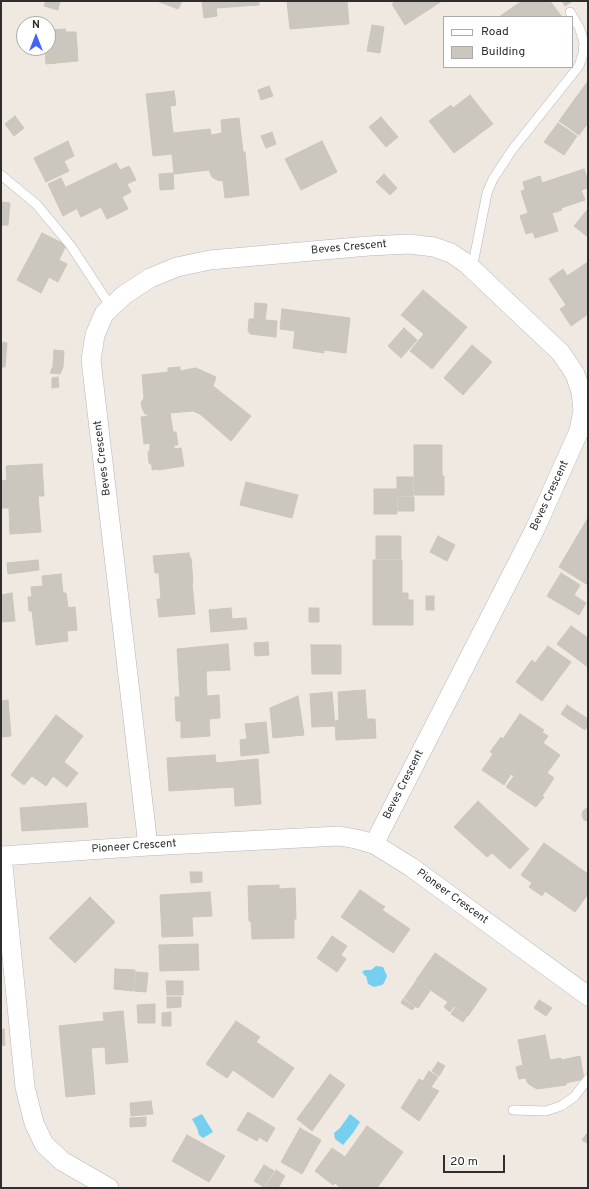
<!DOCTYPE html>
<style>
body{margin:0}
#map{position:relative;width:589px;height:1189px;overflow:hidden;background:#efe9e1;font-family:Overpass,sans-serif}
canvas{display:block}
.frame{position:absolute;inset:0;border:2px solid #2e2e2e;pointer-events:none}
.legend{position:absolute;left:443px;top:16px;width:130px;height:52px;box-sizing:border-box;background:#fff;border:1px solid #ababab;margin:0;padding:5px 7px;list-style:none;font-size:12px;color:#2e2e2e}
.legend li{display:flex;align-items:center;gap:8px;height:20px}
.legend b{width:20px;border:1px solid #ababab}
.north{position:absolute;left:16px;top:16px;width:40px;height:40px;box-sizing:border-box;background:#fff;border:1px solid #ababab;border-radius:50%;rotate:0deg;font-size:11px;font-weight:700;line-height:16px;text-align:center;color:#2e2e2e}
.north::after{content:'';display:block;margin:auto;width:14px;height:18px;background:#4264fb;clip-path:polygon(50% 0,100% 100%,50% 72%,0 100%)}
.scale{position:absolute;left:443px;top:1155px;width:62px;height:18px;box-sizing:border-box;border:2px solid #2e2e2e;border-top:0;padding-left:5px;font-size:12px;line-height:14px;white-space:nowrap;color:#2e2e2e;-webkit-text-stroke:3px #fff;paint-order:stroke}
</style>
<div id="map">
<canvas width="589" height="1189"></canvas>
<div class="frame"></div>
<ul class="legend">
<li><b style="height:5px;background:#fff"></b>Road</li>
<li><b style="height:11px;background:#cbc7bf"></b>Building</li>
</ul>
<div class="north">N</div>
<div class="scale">20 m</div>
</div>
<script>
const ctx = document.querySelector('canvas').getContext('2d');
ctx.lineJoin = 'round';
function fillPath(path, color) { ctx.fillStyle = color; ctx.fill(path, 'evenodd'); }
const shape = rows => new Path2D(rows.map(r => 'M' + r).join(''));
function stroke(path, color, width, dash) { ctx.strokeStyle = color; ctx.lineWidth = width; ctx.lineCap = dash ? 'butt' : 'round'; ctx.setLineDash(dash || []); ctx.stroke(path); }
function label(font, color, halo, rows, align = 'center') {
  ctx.font = font + ' Overpass,sans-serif'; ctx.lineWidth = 3; ctx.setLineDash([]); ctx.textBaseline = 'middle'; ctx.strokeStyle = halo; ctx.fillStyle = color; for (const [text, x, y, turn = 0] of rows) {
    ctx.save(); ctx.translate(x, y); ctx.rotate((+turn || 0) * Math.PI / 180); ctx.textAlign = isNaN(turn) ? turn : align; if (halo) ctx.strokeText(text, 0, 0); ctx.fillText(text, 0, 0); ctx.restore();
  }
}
fillPath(shape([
 [376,966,383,967,387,976,384,983,382,985,374,987,368,984,366,976,365,976,362,972,365,970,371,970],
 [202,1114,213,1132,203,1138,199,1135,197,1128,192,1119],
 [350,1114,360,1122,353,1133,343,1145,335,1139,334,1133,340,1128]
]), '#75cff0');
const building = shape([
 [46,1,60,1,58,10,44,6,46,1],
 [157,1,182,1,178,9,157,1],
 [202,1,259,1,259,5,216,8,217,16,204,18,202,1],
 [287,1,347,1,349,24,290,29,287,1],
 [396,1,442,1,405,25,392,4,396,1],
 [522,1,550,1,562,17,499,17,522,1],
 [562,1,573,1,565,6,562,1],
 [372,25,384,27,380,53,367,51,372,25],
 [65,29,66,32,76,32,78,61,46,64,45,48,48,48,48,30,65,29],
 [588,81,588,123,579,135,559,121,588,81],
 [269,86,273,96,261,100,258,90,269,86],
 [174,91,176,105,170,106,173,133,210,129,211,135,222,133,221,120,239,118,243,152,245,152,249,195,225,198,223,181,217,180,212,177,209,170,174,174,172,154,153,156,146,94,174,91],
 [470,95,493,124,454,153,429,121,451,105,453,108,470,95],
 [15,116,24,128,14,136,5,124,15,116],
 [381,117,398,137,386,147,369,127,381,117],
 [558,123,577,136,564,155,544,142,558,123],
 [272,132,276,144,266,148,261,136,272,132],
 [68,141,74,156,64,161,69,171,46,182,34,158,68,141],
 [322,141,337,172,301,190,285,159,322,141],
 [116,163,120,170,129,166,136,180,127,184,131,192,122,197,128,209,107,219,101,207,81,217,66,187,116,163],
 [584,169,588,181,588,188,581,190,585,200,561,208,562,210,552,213,558,231,535,238,533,232,526,234,520,216,528,213,521,191,525,190,523,182,540,176,542,183,584,169],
 [173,173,174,189,160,190,159,174,173,173],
 [384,174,397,188,390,195,376,182,384,174],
 [61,178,76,209,63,216,48,184,61,178],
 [1,202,10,203,8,225,1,225,1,202],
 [588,209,588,237,574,226,588,209],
 [42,233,66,245,59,260,67,264,58,282,49,277,41,293,17,280,42,233],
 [588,262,588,314,571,326,560,309,566,305,549,279,563,269,567,276,588,262],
 [423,290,467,327,432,369,410,351,424,334,401,315,423,290],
 [255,303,267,304,265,320,277,321,276,337,250,334,250,332,248,332,249,319,254,319,255,303],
 [282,309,350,318,346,353,324,350,324,353,293,348,295,331,280,329,282,309],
 [404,328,417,340,401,358,388,346,404,328],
 [1,342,7,343,5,367,1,367,1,342],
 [472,345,492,362,463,395,444,378,472,345],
 [54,350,64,351,63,367,60,374,50,373,53,366,54,350],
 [180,367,180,371,196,368,216,377,213,386,251,416,231,441,200,414,193,411,170,413,173,432,176,432,178,445,174,445,174,449,181,448,184,466,158,470,157,469,152,470,152,465,149,463,148,452,150,450,150,443,144,444,141,417,148,416,148,414,145,414,142,408,141,403,144,398,142,375,168,372,168,368,180,367],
 [58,377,59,387,52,388,52,378,58,377],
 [414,445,442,445,442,476,444,476,444,495,414,495,414,445],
 [42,464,44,496,38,496,41,532,10,534,9,508,2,508,1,486,1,481,7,480,6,466,42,464],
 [397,477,413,477,413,496,397,496,397,477],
 [246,482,298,495,292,518,240,505,246,482],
 [374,489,397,489,397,514,374,514,374,489],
 [398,497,414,497,414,511,398,511,398,497],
 [588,518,588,585,559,567,588,518],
 [376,536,401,536,401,559,376,559,376,536],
 [438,536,455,545,447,561,430,552,438,536],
 [189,553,190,558,191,558,193,583,192,583,195,614,159,617,157,599,161,599,159,573,155,573,153,556,189,553],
 [38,560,39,570,8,574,7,563,38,560],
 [373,560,402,560,402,593,408,593,408,600,413,600,413,625,373,625,373,560],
 [561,573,580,585,574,595,586,603,579,615,547,596,561,573],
 [61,574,63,593,66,593,68,607,65,607,65,608,75,607,77,630,67,631,68,641,36,645,32,611,29,611,28,597,32,597,31,587,43,586,42,576,61,574],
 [12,593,15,621,1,622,1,595,12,593],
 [426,596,434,596,434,610,426,610,426,596],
 [231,608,232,619,246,618,247,629,211,632,209,610,231,608],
 [309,608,319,608,319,622,309,622,309,608],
 [571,626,588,638,588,667,557,644,571,626],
 [268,642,269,655,255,656,254,643,268,642],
 [228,644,230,670,206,671,207,696,219,695,220,718,209,719,210,736,181,738,181,721,176,721,175,697,180,697,177,649,228,644],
 [311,645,341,645,341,674,312,674,311,645],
 [548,646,571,662,542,701,516,682,532,660,535,663,548,646],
 [365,690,367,719,375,719,376,738,336,740,335,721,339,720,338,692,365,690],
 [332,692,335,726,312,727,310,694,332,692],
 [298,696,304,735,273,738,270,708,298,696],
 [8,700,11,736,1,737,1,701,8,700],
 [567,705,588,719,588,725,585,730,561,714,567,705],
 [520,714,544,730,542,732,548,736,543,743,560,755,547,773,554,778,542,796,544,797,536,807,506,787,514,776,511,774,504,785,482,770,493,754,490,752,501,737,503,739,520,714],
 [56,715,83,736,64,762,78,773,67,787,53,776,46,786,32,776,24,785,11,775,56,715],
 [266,722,269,753,241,756,240,740,247,739,245,724,266,722],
 [215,755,216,763,258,759,261,804,235,806,234,787,169,791,167,758,215,755],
 [478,801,529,849,510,869,492,853,487,857,454,827,478,801],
 [86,803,88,827,22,831,20,808,86,803],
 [588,807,588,821,584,820,582,815,583,811,588,807],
 [544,843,588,874,588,894,575,912,545,891,542,896,529,887,532,883,521,875,544,843],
 [190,872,202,872,202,882,191,883,190,872],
 [279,885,279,889,295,888,296,919,294,919,294,938,252,939,251,921,249,921,248,886,279,885],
 [360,890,385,907,382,910,410,929,393,953,341,917,360,890],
 [210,892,212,916,192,917,193,936,162,937,160,895,210,892],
 [90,897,115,922,75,963,49,938,90,897],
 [332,936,347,946,341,955,346,959,337,972,317,958,332,936],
 [198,944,199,970,160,971,159,945,198,944],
 [435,953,487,989,468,1016,454,1006,450,1012,444,1007,448,1002,416,980,435,953],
 [115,969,135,970,133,991,114,989,115,969],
 [136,972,148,973,146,992,134,991,136,972],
 [166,981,183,981,183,995,167,995,166,981],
 [416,981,430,991,418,1008,404,998,416,981],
 [167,997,181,997,181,1007,167,1008,167,997],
 [403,999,415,1007,412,1010,401,1003,403,999],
 [539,1000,552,1008,546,1016,534,1008,539,1000],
 [155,1004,155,1023,138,1023,137,1005,155,1004],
 [455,1008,467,1016,463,1022,451,1014,455,1008],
 [123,1011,128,1062,106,1064,105,1047,91,1048,95,1094,66,1097,59,1026,104,1021,103,1013,123,1011],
 [171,1012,171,1026,162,1026,162,1013,171,1012],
 [236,1021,260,1037,256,1042,294,1068,273,1098,233,1070,227,1078,206,1064,236,1021],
 [4,1029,5,1045,1,1046,1,1030,4,1029],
 [545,1035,550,1060,561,1058,562,1060,580,1056,584,1079,566,1083,566,1085,537,1089,530,1085,527,1082,526,1078,519,1079,516,1067,523,1065,518,1040,545,1035],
 [438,1062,445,1066,439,1076,432,1071,438,1062],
 [429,1071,438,1077,431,1087,439,1091,419,1121,401,1108,419,1079,423,1081,429,1071],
 [330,1074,345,1085,312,1131,297,1119,330,1074],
 [151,1101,153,1114,131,1116,130,1103,151,1101],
 [248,1112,275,1128,267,1142,259,1137,257,1141,237,1130,248,1112],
 [146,1117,146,1126,130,1127,130,1118,146,1117],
 [367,1126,403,1152,377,1188,341,1188,335,1183,333,1185,315,1171,332,1148,345,1157,367,1126],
 [300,1128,321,1140,302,1174,281,1162,300,1128],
 [588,1132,588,1144,582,1140,588,1132],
 [187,1135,225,1156,209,1182,172,1161,187,1135],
 [264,1165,274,1171,264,1187,254,1181,264,1165],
 [276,1170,285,1176,278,1188,265,1188,276,1170]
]);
fillPath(building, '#cbc7bf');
stroke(building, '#cbc5ba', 1);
const service = shape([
 [1,175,36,204,52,223,71,246,111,307],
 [472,269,487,193,493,179,512,150,579,66,583,54,584,42,579,27,570,12],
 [513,1110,546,1111,561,1106,574,1097,588,1079]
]);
const minor = shape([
 [148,846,91,360,95,335,104,314,124,295,150,278,177,267,210,260,369,246,409,244,434,247,451,253,467,264,561,353,575,374,581,392,583,410,579,431,535,529,374,844],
 [1,856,148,846,339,836,356,839,374,844,411,867,588,996],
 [2,856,25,1087,34,1123,44,1144,62,1161,109,1188]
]);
stroke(service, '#b4b7c1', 10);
stroke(minor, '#b4b7c1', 20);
stroke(service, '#fff', 9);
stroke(minor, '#fff', 19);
label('11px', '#2e2e2e', '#fff', [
 ["Beves Crescent",349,248,-5],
 ["Beves Crescent",103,458,-97],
 ["Beves Crescent",550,496,-65],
 ["Beves Crescent",404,785,-63],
 ["Pioneer Crescent",134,847,-4],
 ["Pioneer Crescent",452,897,36]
]);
</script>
